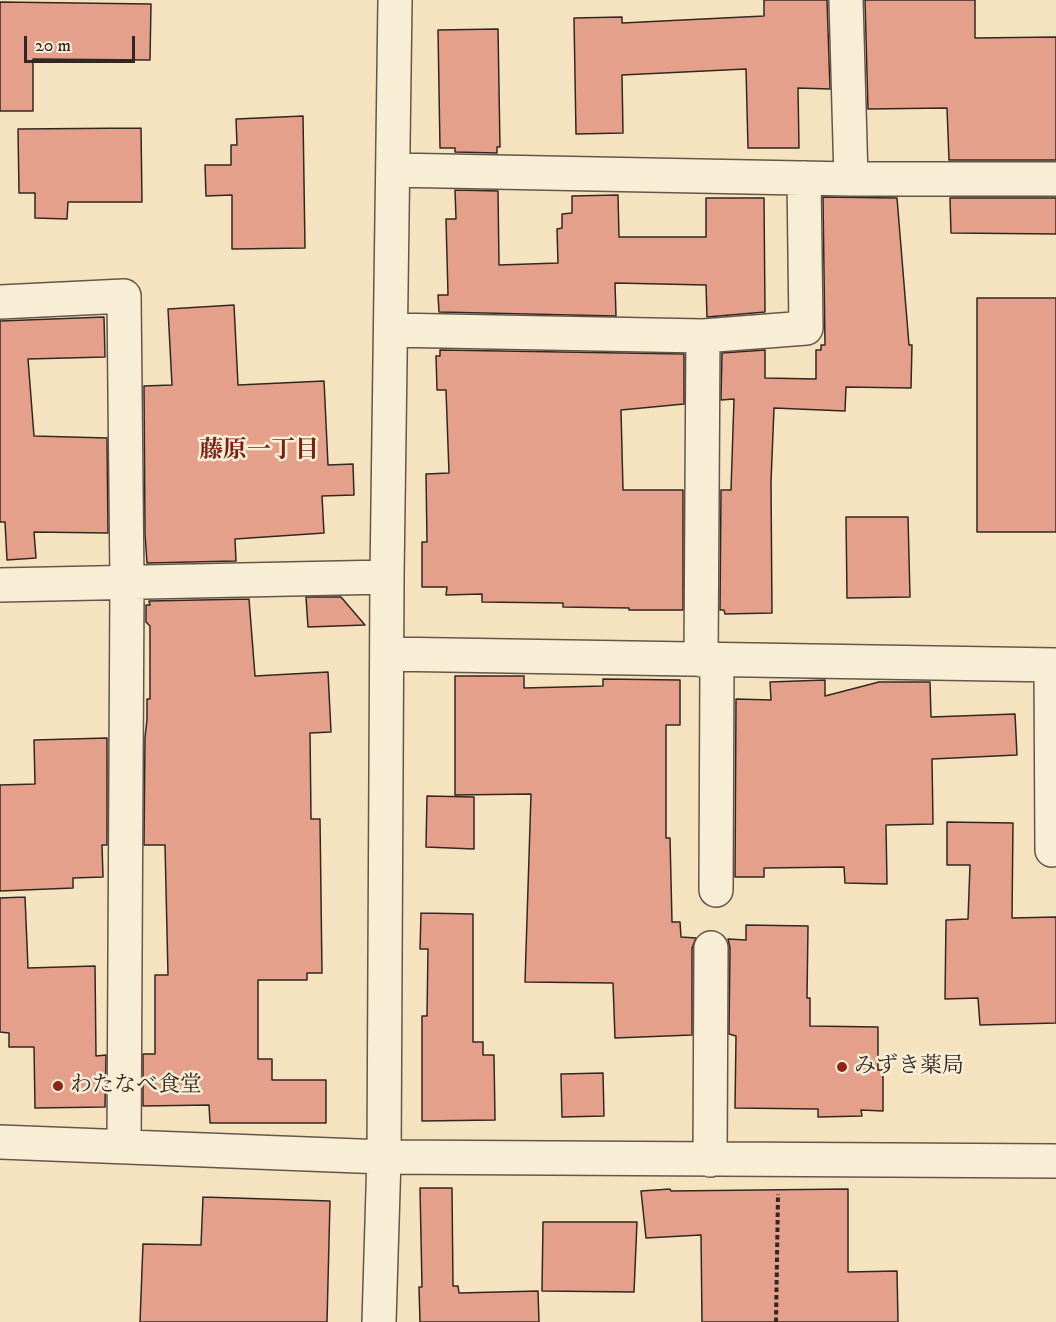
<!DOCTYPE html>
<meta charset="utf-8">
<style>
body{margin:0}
#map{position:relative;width:1056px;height:1322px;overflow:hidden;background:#f5e3bf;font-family:"IM FELL DW Pica",serif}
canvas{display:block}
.scale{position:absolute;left:24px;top:36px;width:111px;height:27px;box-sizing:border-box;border:3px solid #332722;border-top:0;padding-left:8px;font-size:18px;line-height:21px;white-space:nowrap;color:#332722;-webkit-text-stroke:4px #f8edd5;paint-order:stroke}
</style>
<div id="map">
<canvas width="1056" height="1322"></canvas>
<div class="scale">20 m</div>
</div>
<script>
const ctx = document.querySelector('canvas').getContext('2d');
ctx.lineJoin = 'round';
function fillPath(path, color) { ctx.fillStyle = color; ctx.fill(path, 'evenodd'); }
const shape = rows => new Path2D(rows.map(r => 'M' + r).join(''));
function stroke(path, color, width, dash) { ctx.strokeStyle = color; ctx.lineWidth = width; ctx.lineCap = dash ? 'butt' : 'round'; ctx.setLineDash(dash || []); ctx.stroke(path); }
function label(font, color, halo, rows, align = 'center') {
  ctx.font = font + ' "IM FELL DW Pica","Noto Serif JP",serif'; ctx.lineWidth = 5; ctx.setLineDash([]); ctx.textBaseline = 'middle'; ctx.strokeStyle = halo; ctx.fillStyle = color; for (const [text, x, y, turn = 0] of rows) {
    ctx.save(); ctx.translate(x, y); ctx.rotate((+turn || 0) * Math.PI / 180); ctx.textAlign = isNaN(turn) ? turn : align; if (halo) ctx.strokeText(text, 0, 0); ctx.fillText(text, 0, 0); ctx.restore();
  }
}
const building = shape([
 [764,0,827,0,830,89,798,88,799,148,748,148,746,69,622,75,623,133,576,134,574,18,622,17,622,23,764,16,764,0],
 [865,0,975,0,975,38,1056,37,1056,160,949,160,947,108,868,109,865,0],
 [0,2,151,4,150,60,33,59,33,111,0,111,0,2],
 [498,29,500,147,497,147,497,153,455,152,455,148,440,148,438,30,498,29],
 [303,116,305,248,232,249,232,195,206,196,205,165,231,165,231,145,237,145,236,119,303,116],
 [141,128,142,202,68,202,67,219,35,218,35,193,19,193,18,129,141,128],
 [455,190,498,191,499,265,558,263,557,229,562,228,562,214,572,213,572,196,618,195,619,237,706,237,706,198,764,198,765,312,707,317,706,285,615,283,616,316,439,312,438,295,448,295,446,219,456,219,455,190],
 [823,197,897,198,909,345,912,345,911,388,846,387,845,411,774,408,771,482,772,613,725,614,724,610,720,610,721,490,731,490,734,399,721,400,722,353,765,350,765,378,816,379,816,350,821,350,821,345,825,345,823,197],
 [950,198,1056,198,1056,234,951,233,950,198],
 [977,298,1056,298,1056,532,977,532,977,298],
 [234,305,238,385,324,381,328,465,353,464,354,495,322,496,324,533,235,539,236,561,147,563,145,534,144,386,172,385,168,309,234,305],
 [104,317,105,357,28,359,34,436,107,438,108,533,34,532,36,558,7,560,5,522,0,522,0,321,104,317],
 [440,350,684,354,684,404,621,410,623,490,683,490,683,610,629,610,629,608,563,607,563,603,482,602,482,594,446,595,447,587,422,587,422,542,427,542,426,474,449,473,446,390,437,390,436,356,440,356,440,350],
 [846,517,908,517,910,597,847,598,846,517],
 [306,597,341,597,365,625,308,627,306,597],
 [249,599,255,676,328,672,331,732,310,733,311,819,320,819,322,973,307,973,307,980,258,980,258,1059,272,1059,272,1080,326,1080,326,1123,210,1123,209,1105,143,1106,143,1054,155,1054,155,975,168,975,165,845,144,845,145,737,147,720,147,699,150,699,150,626,146,622,146,605,150,605,149,601,249,599],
 [455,676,524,676,524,688,603,686,603,679,680,680,680,725,666,725,666,838,670,838,672,922,680,922,681,937,696,938,692,948,692,1035,615,1038,613,983,525,982,531,794,455,795,455,676],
 [825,680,825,696,879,682,930,682,931,717,1015,714,1017,755,932,759,933,824,886,825,887,884,845,883,844,867,764,868,764,877,735,877,736,699,771,700,770,682,825,680],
 [107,738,107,845,102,845,103,877,73,878,73,888,0,891,0,785,35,784,34,740,107,738],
 [427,796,474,797,474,849,426,847,427,796],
 [947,822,1013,823,1012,918,1056,917,1056,1023,980,1025,978,998,945,999,946,920,968,919,970,865,947,865,947,822],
 [25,897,28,968,95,966,96,1056,106,1055,105,1107,35,1108,34,1047,9,1047,9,1033,0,1032,0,898,25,897],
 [421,913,473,914,473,1042,483,1042,483,1055,494,1055,495,1120,422,1121,422,1016,427,1016,428,949,420,949,421,913],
 [746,925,808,926,807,998,810,998,810,1026,878,1027,878,1070,883,1070,883,1111,861,1110,862,1116,818,1117,818,1109,735,1108,736,1036,729,1034,730,948,728,939,746,940,746,925],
 [603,1073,604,1116,562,1117,561,1074,603,1073],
 [420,1188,452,1188,453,1286,458,1286,459,1293,538,1291,539,1322,420,1322,419,1287,422,1287,420,1188],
 [670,1189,671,1191,848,1189,848,1272,897,1271,898,1322,702,1322,701,1235,646,1238,641,1191,670,1189],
 [203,1197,330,1201,327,1322,140,1322,143,1244,201,1245,203,1197],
 [543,1222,637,1222,634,1292,542,1291,543,1222]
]);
fillPath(building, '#e4a08a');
stroke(building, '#332722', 1.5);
const minor = shape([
 [846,0,851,179],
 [393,170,851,179,1056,179],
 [0,302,124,296,127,583,124,1146],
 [391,330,703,336,806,328,804,178],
 [0,585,387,577],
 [387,654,1056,665],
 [701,660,703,336],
 [1051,665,1052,850],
 [716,890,717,660],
 [0,1142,384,1157,1056,1161],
 [710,1160,711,948],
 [379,1322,384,1157,387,577,395,0]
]);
stroke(minor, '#645649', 36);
stroke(shape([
 [776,1322,778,1194]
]), '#332722', 4, [4.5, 3]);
stroke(minor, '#f8edd5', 33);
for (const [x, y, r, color] of [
 [842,1067,6,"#8f2418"],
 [58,1086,6,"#8f2418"]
]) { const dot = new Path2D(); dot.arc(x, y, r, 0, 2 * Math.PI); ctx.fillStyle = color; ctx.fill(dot); stroke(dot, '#f8edd5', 2); }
label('22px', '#332722', '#f8edd5', [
 ["みずき薬局",854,1067],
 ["わたなべ食堂",70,1086]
], 'left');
label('bold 24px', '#7a1f14', '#f8edd5', [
 ["藤原一丁目",259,452]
]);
</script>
